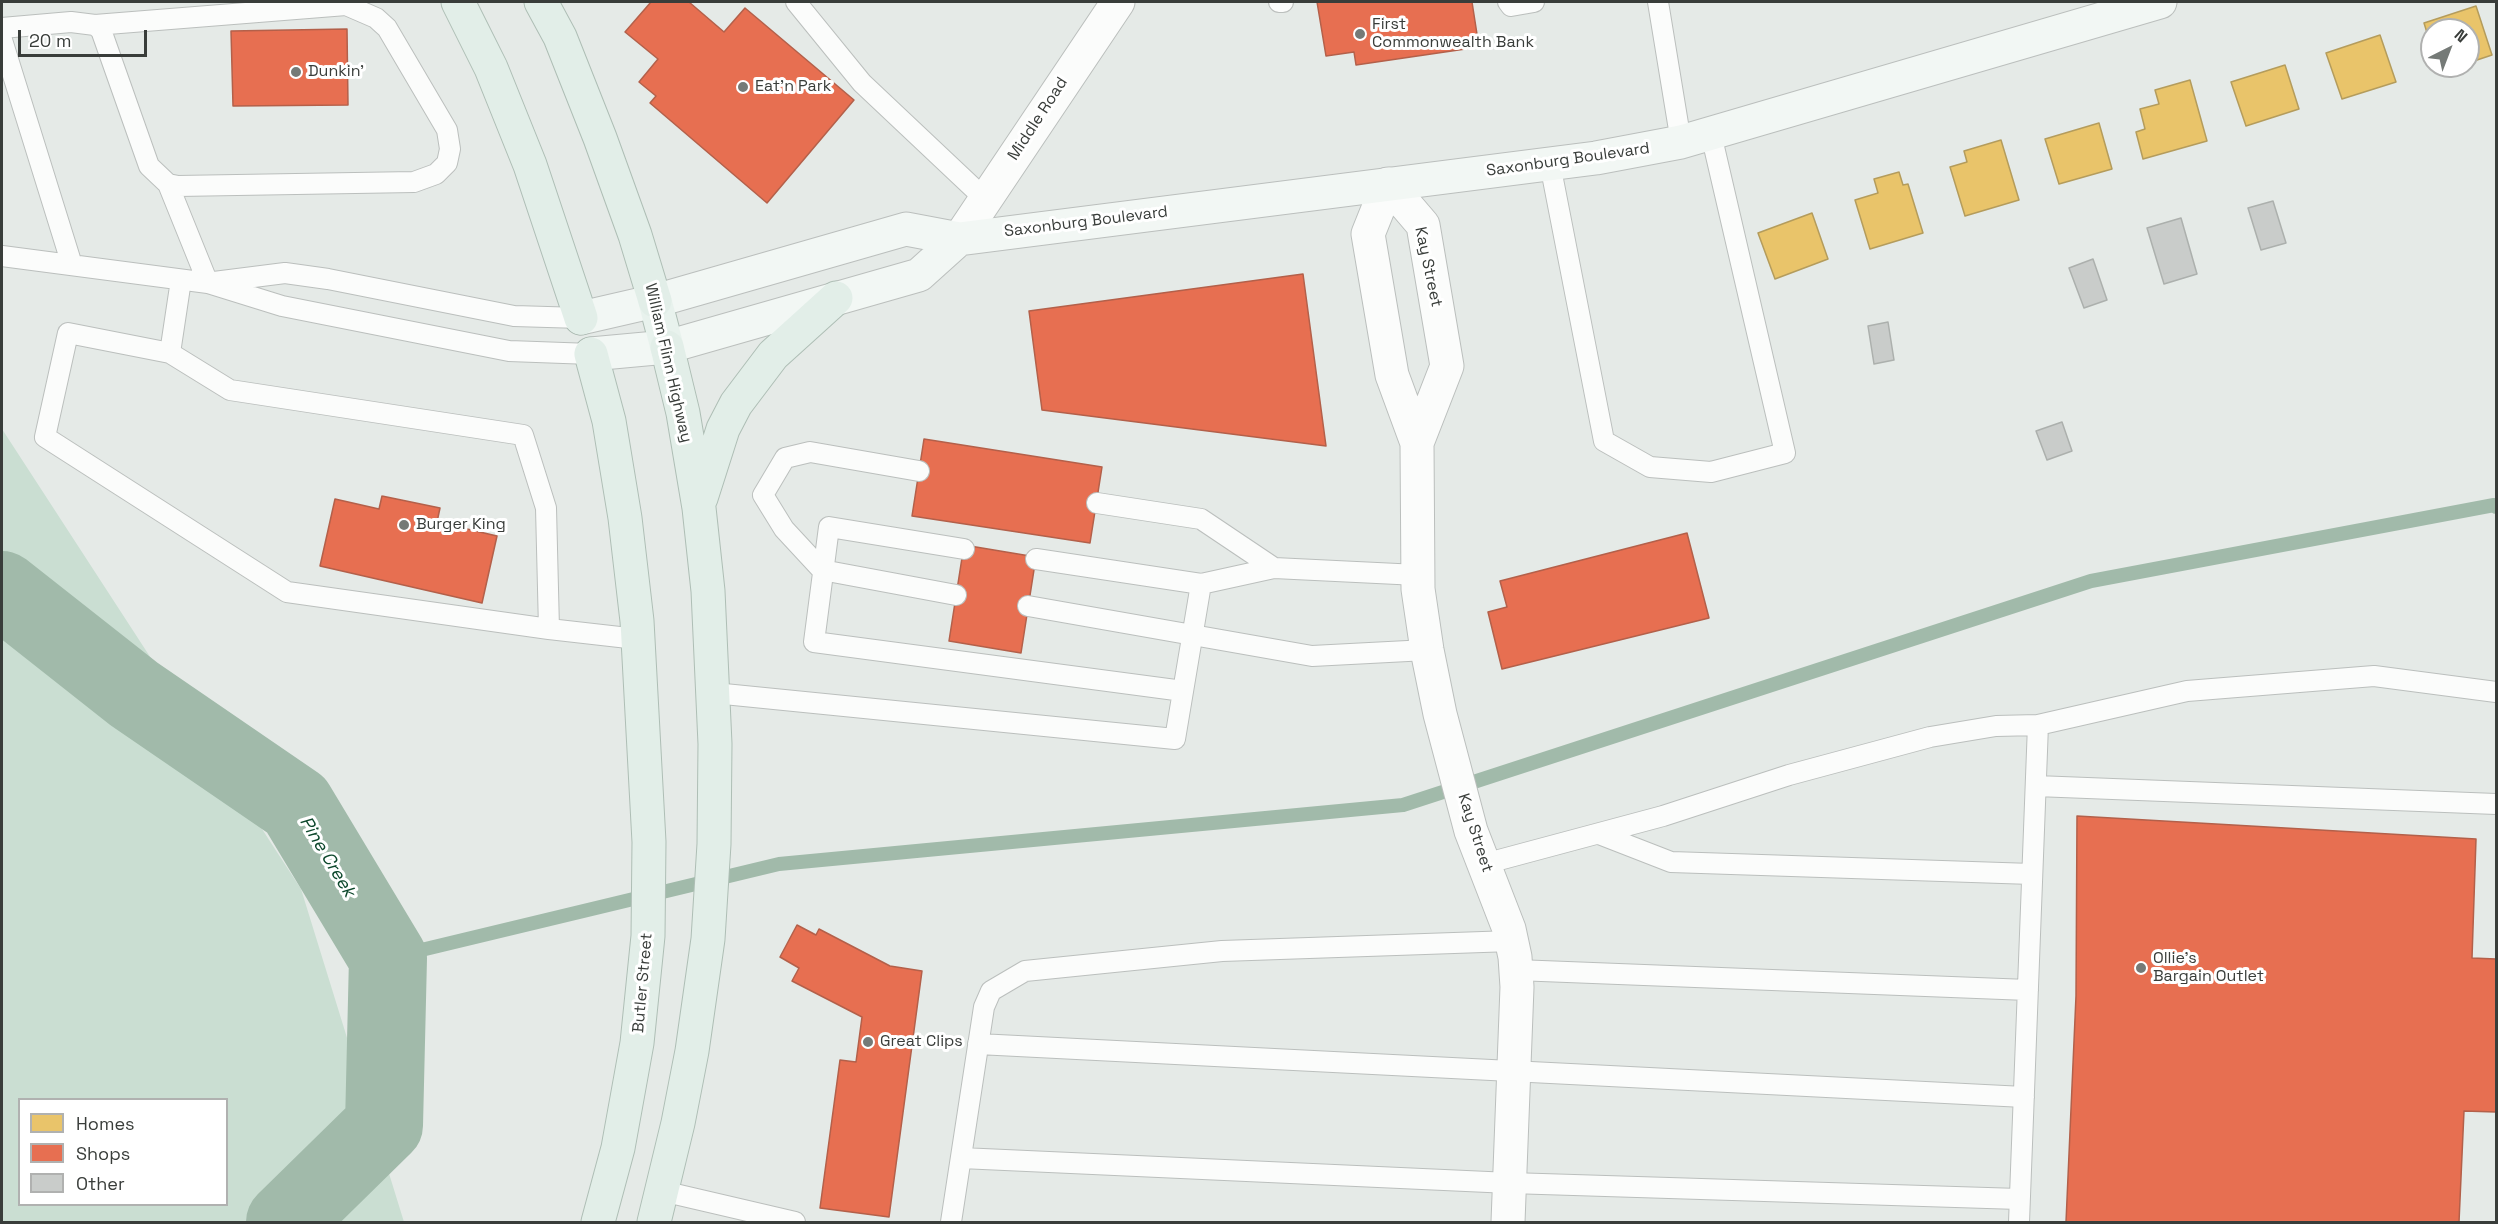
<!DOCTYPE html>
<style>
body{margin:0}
#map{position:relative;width:2498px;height:1224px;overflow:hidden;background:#e5eae7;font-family:"Space Grotesk",sans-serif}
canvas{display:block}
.frame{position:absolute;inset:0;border:3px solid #393d3a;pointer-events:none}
.legend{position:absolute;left:18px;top:1098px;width:210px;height:108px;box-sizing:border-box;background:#fff;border:2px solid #b0b1b0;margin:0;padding:8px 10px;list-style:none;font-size:18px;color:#393d3a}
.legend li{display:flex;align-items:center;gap:12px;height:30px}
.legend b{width:30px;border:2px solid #b0b1b0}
.north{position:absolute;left:2420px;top:18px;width:60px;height:60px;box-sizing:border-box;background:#fff;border:2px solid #b0b1b0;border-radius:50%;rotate:42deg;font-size:16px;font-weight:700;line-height:24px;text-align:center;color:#393d3a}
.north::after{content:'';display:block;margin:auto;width:21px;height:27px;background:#757a77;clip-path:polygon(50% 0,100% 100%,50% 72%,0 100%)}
.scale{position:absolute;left:18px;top:30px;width:129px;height:27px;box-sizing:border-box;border:3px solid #393d3a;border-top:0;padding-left:8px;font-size:18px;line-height:21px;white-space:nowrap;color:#393d3a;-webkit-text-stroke:4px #fff;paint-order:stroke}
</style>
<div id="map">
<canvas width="2498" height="1224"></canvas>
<div class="frame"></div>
<ul class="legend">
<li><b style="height:16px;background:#e9c46a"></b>Homes</li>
<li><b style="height:16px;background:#e76f51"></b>Shops</li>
<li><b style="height:16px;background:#c9ccca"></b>Other</li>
</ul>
<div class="north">N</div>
<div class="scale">20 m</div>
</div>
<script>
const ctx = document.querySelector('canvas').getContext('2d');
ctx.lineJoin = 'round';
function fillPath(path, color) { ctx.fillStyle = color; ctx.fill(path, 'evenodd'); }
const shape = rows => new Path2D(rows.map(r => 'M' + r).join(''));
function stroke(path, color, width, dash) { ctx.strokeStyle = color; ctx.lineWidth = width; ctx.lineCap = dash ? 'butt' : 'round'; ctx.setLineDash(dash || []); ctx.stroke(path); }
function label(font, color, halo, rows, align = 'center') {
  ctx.font = font + ' "Space Grotesk",sans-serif'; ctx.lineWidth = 6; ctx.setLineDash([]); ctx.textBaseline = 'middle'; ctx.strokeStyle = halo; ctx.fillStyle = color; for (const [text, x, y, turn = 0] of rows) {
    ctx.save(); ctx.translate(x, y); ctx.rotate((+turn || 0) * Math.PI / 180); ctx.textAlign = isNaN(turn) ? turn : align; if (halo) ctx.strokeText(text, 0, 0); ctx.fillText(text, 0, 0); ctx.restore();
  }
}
fillPath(shape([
 [2,429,301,889,404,1222,2,1222],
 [20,1100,226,1100,226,1204,20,1204]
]), '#caded2');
const homes = shape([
 [2476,6,2492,55,2468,63,2468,30,2432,30,2432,49,2424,23,2476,6],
 [2380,35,2396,82,2342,99,2326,53,2380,35],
 [2285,65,2299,109,2246,126,2231,82,2285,65],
 [2437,66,2458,66,2439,72,2437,66],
 [2190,80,2207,141,2143,159,2136,132,2145,129,2140,109,2159,104,2155,90,2190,80],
 [2099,123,2112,169,2059,184,2045,139,2099,123],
 [2001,140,2019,200,1965,216,1950,167,1967,162,1964,151,2001,140],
 [1899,172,1903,185,1908,184,1923,233,1870,249,1855,200,1878,193,1874,179,1899,172],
 [1812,213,1828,259,1775,279,1758,233,1812,213]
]);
fillPath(homes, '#e9c46a');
stroke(homes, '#b49c5c', 1.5);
const shops = shape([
 [651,2,689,2,724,32,745,8,854,100,767,203,650,103,656,96,639,82,658,59,625,32,651,2],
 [1317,2,1472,2,1479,47,1356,65,1354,52,1326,56,1317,2],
 [347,29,348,105,233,106,231,31,347,29],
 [1303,274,1326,446,1042,410,1029,311,1303,274],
 [924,439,1102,467,1090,543,912,516,924,439],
 [382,496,440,508,437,522,497,536,482,603,320,566,335,499,379,509,382,496],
 [1687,533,1709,618,1502,669,1488,612,1507,607,1500,581,1687,533],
 [964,545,1036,557,1021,653,949,641,964,545],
 [2077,816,2476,839,2472,958,2496,959,2496,1112,2464,1111,2459,1222,2066,1222,2076,996,2077,816],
 [797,925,816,935,819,929,890,966,922,971,889,1217,820,1208,840,1060,856,1062,862,1017,792,981,799,968,780,957,797,925]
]);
fillPath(shops, '#e76f51');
stroke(shops, '#b3604a', 1.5);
stroke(shape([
 [388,958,779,864,1403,805,2091,581,2494,505,2496,507]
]), '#a1baaa', 14);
stroke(shape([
 [2,590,134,694,296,805,388,958,384,1125,285,1222]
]), '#a1baaa', 78);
const building = shape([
 [2273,201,2286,243,2261,250,2248,208,2273,201],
 [2181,218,2197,274,2164,284,2147,228,2181,218],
 [2093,259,2107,300,2084,308,2069,268,2093,259],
 [1888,322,1894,360,1874,364,1868,326,1888,322],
 [2062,422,2072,451,2047,460,2036,431,2062,422]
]);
fillPath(building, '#c9ccca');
stroke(building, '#acb0ad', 1.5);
const service = shape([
 [796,2,862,83,985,199],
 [1279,2,1283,2],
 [1508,2,1511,6,1534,2],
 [1658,2,1681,142],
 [2,28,71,22,95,25,346,5,376,18,387,28,447,130,450,149,447,163,436,174,414,182,178,186,168,184,149,166,101,30,95,25],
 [2,40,72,265],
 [1550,164,1604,441,1650,467,1711,472,1785,453,1711,134],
 [168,184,208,283],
 [2,256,208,283,282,306,509,351,591,354],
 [214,282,285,273,328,279,514,316,581,318],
 [170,353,181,280],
 [919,471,810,452,785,458,763,495,784,529,822,570,956,595],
 [1097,503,1201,519,1274,568],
 [964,549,829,527,814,642,1183,691],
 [1201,584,1274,568,1418,575],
 [1028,606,1312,656,1427,650],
 [549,629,546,508,523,435,230,390,170,353,68,333,45,437,287,592,549,629,637,639],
 [714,693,1175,739,1201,584,1036,559],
 [2036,786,2496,804],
 [1599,834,1671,862,2032,874],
 [1484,864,1663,816,1789,775,1930,737,1996,726,2038,725,2187,691,2374,676,2496,692],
 [1516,970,2028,990],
 [978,1044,2024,1097],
 [961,1158,1510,1183,2019,1199],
 [662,1191,795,1222],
 [951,1222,984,1007,991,991,1025,971,1222,951,1512,941],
 [2019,1222,2038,725]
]);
const minor = shape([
 [1417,443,1447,366,1423,225,1388,184,1368,234,1392,375,1417,443,1418,589,1427,650,1440,714,1471,831,1509,929,1515,957,1517,987,1508,1222]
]);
const tertiary = shape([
 [959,239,1118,2]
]);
const secondary = shape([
 [581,318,655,301,906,229,959,239,1596,158,1681,142,2160,2],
 [591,354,667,347,919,275,959,239]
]);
const primary = shape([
 [655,301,667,347]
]);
const trunk = shape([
 [458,2,491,68,530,165,581,318],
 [541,2,560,37,600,138,635,235,655,301],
 [591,354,609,421,625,518,637,621,649,842,648,936,637,1043,618,1148,598,1222],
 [701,498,723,429,736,404,773,355,836,298],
 [654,1222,678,1123,692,1051,708,939,714,844,715,744,708,591,699,508,683,413,667,347]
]);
stroke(service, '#bbbfbd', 22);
stroke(minor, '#bbbfbd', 35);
stroke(tertiary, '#bbbfbd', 35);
stroke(secondary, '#bbbfbd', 35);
stroke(primary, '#aebeb5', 35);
stroke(trunk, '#aebeb5', 35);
stroke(service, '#fbfcfb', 20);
stroke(minor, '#fbfcfb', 33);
stroke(tertiary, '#fbfcfb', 33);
stroke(secondary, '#f2f7f4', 33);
stroke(primary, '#e8f2ed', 33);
stroke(trunk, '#e2eee8', 33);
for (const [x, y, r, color] of [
 [1360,34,6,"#757a77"],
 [296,72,6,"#757a77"],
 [743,87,6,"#757a77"],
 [404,525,6,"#757a77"],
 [2141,968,6,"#757a77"],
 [868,1042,6,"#757a77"]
]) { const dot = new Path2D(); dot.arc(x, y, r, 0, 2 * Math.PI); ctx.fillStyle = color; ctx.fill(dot); stroke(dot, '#fff', 2); }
label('16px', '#393d3a', '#fff', [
 ["First",1372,25],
 ["Commonwealth Bank",1372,43],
 ["Dunkin'",308,72],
 ["Eat'n Park",755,87],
 ["Burger King",416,525],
 ["Ollie's",2153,959],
 ["Bargain Outlet",2153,977],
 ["Great Clips",880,1042]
], 'left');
label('16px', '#393d3a', '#fff', [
 ["Middle Road",1038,119,-57],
 ["Saxonburg Boulevard",1568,160,-8],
 ["Saxonburg Boulevard",1086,222,-7],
 ["Kay Street",1428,267,78],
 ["William Flinn Highway",668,363,77],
 ["Kay Street",1475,833,72],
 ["Butler Street",643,983,-85]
]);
label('italic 18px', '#0c472b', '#fff', [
 ["Pine Creek",327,857,59]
]);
</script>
